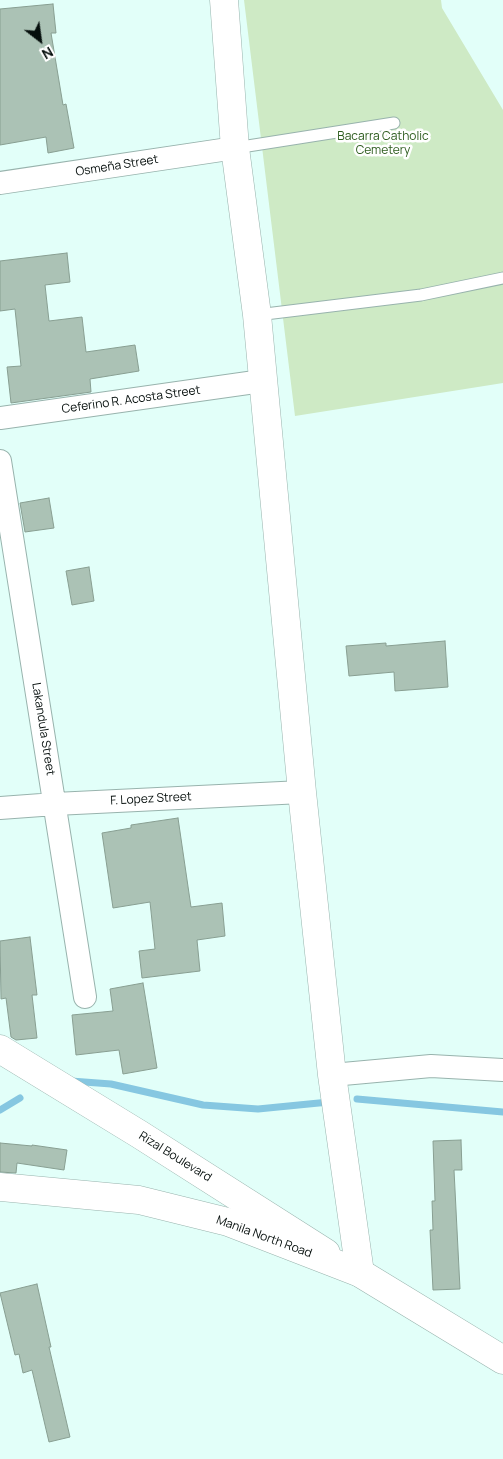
<!DOCTYPE html>
<meta charset="utf-8">
<style>
body{margin:0}
#map{position:relative;width:503px;height:1459px;overflow:hidden;background:#e2fff9;font-family:Manrope,sans-serif}
canvas{display:block}
.north{position:absolute;left:15px;top:15px;width:50px;height:50px;-webkit-text-stroke:4px #fff;paint-order:stroke;rotate:150deg;font-size:14px;font-weight:700;line-height:20px;text-align:center;color:#050e0c}
.north::after{content:'';display:block;margin:auto;width:18px;height:22px;background:#050e0c;clip-path:polygon(50% 0,100% 100%,50% 72%,0 100%)}
</style>
<div id="map">
<canvas width="503" height="1459"></canvas>
<div class="north">N</div>
</div>
<script>
const ctx = document.querySelector('canvas').getContext('2d');
ctx.lineJoin = 'round';
function fillPath(path, color) { ctx.fillStyle = color; ctx.fill(path, 'evenodd'); }
const shape = rows => new Path2D(rows.map(r => 'M' + r).join(''));
function stroke(path, color, width, dash) { ctx.strokeStyle = color; ctx.lineWidth = width; ctx.lineCap = dash ? 'butt' : 'round'; ctx.setLineDash(dash || []); ctx.stroke(path); }
function label(font, color, halo, rows, align = 'center') {
  ctx.font = font + ' Manrope,sans-serif'; ctx.lineWidth = 5; ctx.setLineDash([]); ctx.textBaseline = 'middle'; ctx.strokeStyle = halo; ctx.fillStyle = color; for (const [text, x, y, turn = 0] of rows) {
    ctx.save(); ctx.translate(x, y); ctx.rotate((+turn || 0) * Math.PI / 180); ctx.textAlign = isNaN(turn) ? turn : align; if (halo) ctx.strokeText(text, 0, 0); ctx.fillText(text, 0, 0); ctx.restore();
  }
}
fillPath(shape([
 [244,0,441,0,442,8,503,110,503,383,295,416]
]), '#ceeac5');
stroke(shape([
 [71,1081,111,1084,203,1105,258,1109,329,1102],
 [357,1099,503,1112],
 [0,1110,20,1098]
]), '#86c7e1', 7);
const building = shape([
 [53,4,56,33,51,33,63,105,66,104,74,148,48,153,46,137,0,145,0,9,53,4],
 [67,253,70,282,45,285,49,321,82,317,86,352,135,345,139,371,90,379,91,392,11,403,7,367,21,366,15,309,0,311,0,261,67,253],
 [49,498,54,528,25,532,20,503,49,498],
 [89,567,94,601,72,605,66,571,89,567],
 [445,641,448,687,395,691,394,672,349,676,346,646,386,643,386,646,445,641],
 [178,818,191,907,222,903,225,936,197,940,200,971,142,978,139,951,155,949,150,902,113,908,102,833,131,828,131,825,178,818],
 [30,937,37,995,32,995,37,1038,16,1040,11,1037,6,998,1,999,0,941,30,937],
 [143,983,157,1068,123,1074,119,1050,76,1055,72,1015,113,1011,110,989,143,983],
 [461,1140,462,1170,454,1170,460,1289,433,1290,430,1230,433,1230,432,1201,435,1201,433,1141,461,1140],
 [0,1143,32,1146,32,1145,67,1150,64,1170,17,1163,16,1173,0,1172,0,1143],
 [37,1284,51,1347,49,1347,70,1437,49,1442,32,1370,23,1373,19,1354,15,1355,0,1293,37,1284]
]);
fillPath(building, '#abc2b5');
stroke(building, '#889f92', 1);
const service = shape([
 [235,148,394,123],
 [257,315,421,295,503,278]
]);
const minor = shape([
 [0,183,235,148],
 [0,418,262,381],
 [0,461,85,997],
 [0,808,55,804,302,792],
 [332,1075,431,1066,503,1070]
]);
const tertiary = shape([
 [224,0,235,148,257,315,302,792,332,1075,360,1273]
]);
const secondary = shape([
 [0,1049,139,1134,326,1253]
]);
const trunk = shape([
 [0,1187,139,1200,228,1222,360,1273,503,1360]
]);
stroke(service, '#98b3ad', 13);
stroke(minor, '#98b3ad', 24);
stroke(tertiary, '#98b3ad', 29);
stroke(secondary, '#98b3ad', 29);
stroke(trunk, '#98b3ad', 29);
stroke(service, '#fff', 11);
stroke(minor, '#fff', 22);
stroke(tertiary, '#fff', 28);
stroke(secondary, '#fff', 28);
stroke(trunk, '#fff', 28);
label('12px', '#2d5c1e', '#fff', [
 ["Bacarra Catholic",383,137],
 ["Cemetery",383,151]
]);
label('12px', '#050e0c', '#fff', [
 ["Osmeña Street",117,166,-9],
 ["Ceferino R. Acosta Street",131,400,-8],
 ["Lakandula Street",43,729,81],
 ["F. Lopez Street",151,799,-3],
 ["Rizal Boulevard",175,1157,32],
 ["Manila North Road",264,1237,20]
]);
</script>
